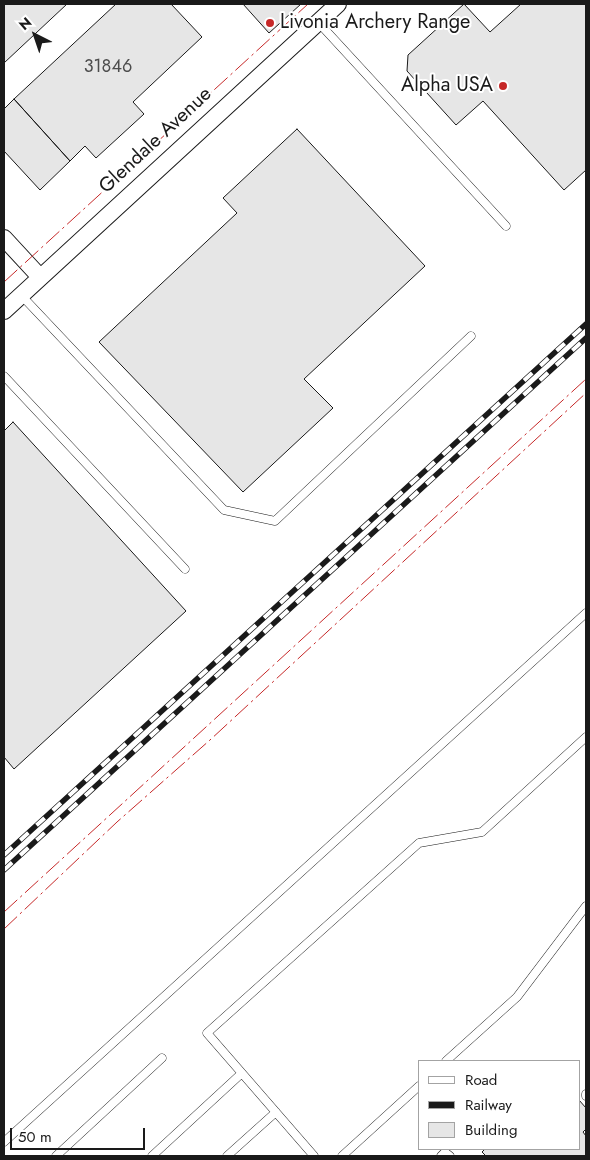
<!DOCTYPE html>
<style>
body{margin:0}
#map{position:relative;width:590px;height:1160px;overflow:hidden;background:#fff;font-family:Jost,sans-serif}
canvas{display:block}
.frame{position:absolute;inset:0;border:5px solid #1a1a1a;pointer-events:none}
.legend{position:absolute;left:418px;top:1060px;width:162px;height:90px;box-sizing:border-box;background:#fff;border:1px solid #a3a3a3;margin:0;padding:6px 9px;list-style:none;font-size:15px;color:#1a1a1a}
.legend li{display:flex;align-items:center;gap:10px;height:25px}
.legend b{width:25px;border:1px solid #a3a3a3}
.north{position:absolute;left:10px;top:10px;width:50px;height:50px;-webkit-text-stroke:4px #fff;paint-order:stroke;rotate:319deg;font-size:14px;font-weight:700;line-height:20px;text-align:center;color:#1a1a1a}
.north::after{content:'';display:block;margin:auto;width:18px;height:22px;background:#1a1a1a;clip-path:polygon(50% 0,100% 100%,50% 72%,0 100%)}
.scale{position:absolute;left:10px;top:1128px;width:135px;height:22px;box-sizing:border-box;border:2px solid #1a1a1a;border-top:0;padding-left:6px;font-size:15px;line-height:18px;white-space:nowrap;color:#1a1a1a;-webkit-text-stroke:4px #fff;paint-order:stroke}
</style>
<div id="map">
<canvas width="590" height="1160"></canvas>
<div class="frame"></div>
<ul class="legend">
<li><b style="height:6px;background:#fff"></b>Road</li>
<li><b style="height:6px;background:#1a1a1a"></b>Railway</li>
<li><b style="height:14px;background:#e6e6e6"></b>Building</li>
</ul>
<div class="north">N</div>
<div class="scale">50 m</div>
</div>
<script>
const ctx = document.querySelector('canvas').getContext('2d');
ctx.lineJoin = 'round';
function fillPath(path, color) { ctx.fillStyle = color; ctx.fill(path, 'evenodd'); }
const shape = rows => new Path2D(rows.map(r => 'M' + r).join(''));
function stroke(path, color, width, dash) { ctx.strokeStyle = color; ctx.lineWidth = width; ctx.lineCap = dash ? 'butt' : 'round'; ctx.setLineDash(dash || []); ctx.stroke(path); }
function label(font, color, halo, rows, align = 'center') {
  ctx.font = font + ' Jost,sans-serif'; ctx.lineWidth = 4; ctx.setLineDash([]); ctx.textBaseline = 'middle'; ctx.strokeStyle = halo; ctx.fillStyle = color; for (const [text, x, y, turn = 0] of rows) {
    ctx.save(); ctx.translate(x, y); ctx.rotate((+turn || 0) * Math.PI / 180); ctx.textAlign = isNaN(turn) ? turn : align; if (halo) ctx.strokeText(text, 0, 0); ctx.fillText(text, 0, 0); ctx.restore();
  }
}
const building = shape([
 [4,4,67,4,4,63,4,4],
 [116,4,171,4,202,37,133,102,144,114,96,158,85,146,70,161,14,99,116,4],
 [243,4,301,4,269,33,243,4],
 [464,4,490,32,521,4,586,4,586,170,564,190,483,101,456,125,407,71,408,55,464,4],
 [14,99,70,161,40,190,4,151,4,109,14,99],
 [297,129,425,266,304,379,333,408,243,492,99,342,237,213,223,198,297,129],
 [13,422,186,611,14,769,4,757,4,431,13,422],
 [579,1100,586,1108,586,1129,583,1132,586,1136,586,1156,486,1156,482,1152,485,1149,579,1149,579,1100]
]);
fillPath(building, '#e6e6e6');
stroke(building, '#1a1a1a', 1);
const service = shape([
 [318,22,506,226],
 [21,295,224,510,275,521,471,336],
 [4,376,185,569],
 [446,1061,517,997,586,906],
 [586,1094,586,1096],
 [4,1142,586,613],
 [56,1156,162,1058],
 [152,1156,242,1073],
 [227,1156,276,1112],
 [314,1156,207,1033,419,843,482,832,586,737],
 [342,1156,419,1086],
 [441,1156,445,1152,450,1156]
]);
const minor = shape([
 [4,238,40,277],
 [4,311,338,4]
]);
stroke(service, '#1a1a1a', 9);
stroke(minor, '#1a1a1a', 18);
stroke(service, '#fff', 8);
stroke(minor, '#fff', 16);
const rail = shape([
 [4,855,586,324],
 [4,870,586,338]
]);
stroke(rail, '#1a1a1a', 5.5);
stroke(rail, '#fff', 4, [11]);
stroke(shape([
 [4,282,308,4],
 [4,912,586,379],
 [4,929,117,822,210,740,586,393]
]), '#c62828', 1, [18, 4, 2.5, 4]);
for (const [x, y, r, color] of [
 [270,23,5,"#c62828"],
 [503,86,5,"#c62828"]
]) { const dot = new Path2D(); dot.arc(x, y, r, 0, 2 * Math.PI); ctx.fillStyle = color; ctx.fill(dot); stroke(dot, '#fff', 2); }
label('18px', '#4d4d4d', null, [
 ["31846",108,68]
]);
label('20px', '#1a1a1a', '#fff', [
 ["Livonia Archery Range",280,23],
 ["Alpha USA",493,86,"right"]
], 'left');
label('20px', '#1a1a1a', '#fff', [
 ["Glendale Avenue",156,141,-43]
]);
</script>
